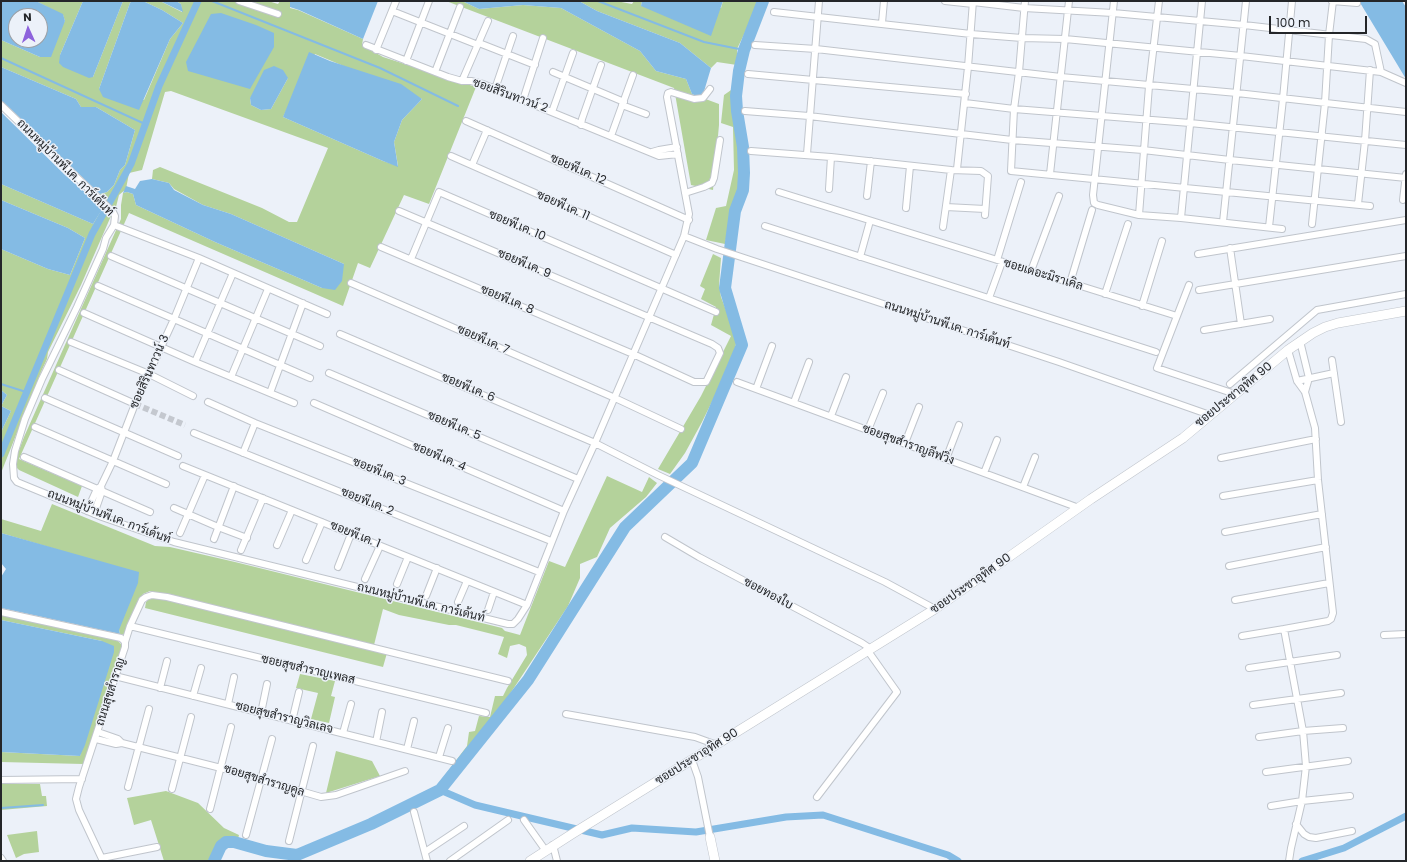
<!DOCTYPE html>
<meta charset="utf-8">
<style>
body{margin:0}
#map{position:relative;width:1407px;height:862px;overflow:hidden;background:#ecf1f9;font-family:Poppins,sans-serif}
canvas{display:block}
.frame{position:absolute;inset:0;border:2px solid #242629;pointer-events:none}
.north{position:absolute;left:8px;top:8px;width:40px;height:40px;box-sizing:border-box;background:#ecf1f9;border:1px solid #9ca0a6;border-radius:50%;rotate:357deg;font-size:11px;font-weight:700;line-height:16px;text-align:center;color:#242629}
.north::after{content:'';display:block;margin:auto;width:14px;height:18px;background:#8d62dc;clip-path:polygon(50% 0,100% 100%,50% 72%,0 100%)}
.scale{position:absolute;left:1269px;top:16px;width:98px;height:18px;box-sizing:border-box;border:2px solid #242629;border-top:0;padding-left:5px;font-size:12px;line-height:14px;white-space:nowrap;color:#242629;-webkit-text-stroke:3px #ecf1f9;paint-order:stroke}
</style>
<div id="map">
<canvas width="1407" height="862"></canvas>
<div class="frame"></div>
<div class="north">N</div>
<div class="scale">100 m</div>
</div>
<script>
const ctx = document.querySelector('canvas').getContext('2d');
ctx.lineJoin = 'round';
function fillPath(path, color) { ctx.fillStyle = color; ctx.fill(path, 'evenodd'); }
const shape = rows => new Path2D(rows.map(r => 'M' + r).join(''));
function stroke(path, color, width, dash) { ctx.strokeStyle = color; ctx.lineWidth = width; ctx.lineCap = dash ? 'butt' : 'round'; ctx.setLineDash(dash || []); ctx.stroke(path); }
function label(font, color, halo, rows, align = 'center') {
  ctx.font = font + ' Poppins,Sarabun,sans-serif'; ctx.lineWidth = 3; ctx.setLineDash([]); ctx.textBaseline = 'middle'; ctx.strokeStyle = halo; ctx.fillStyle = color; for (const [text, x, y, turn = 0] of rows) {
    ctx.save(); ctx.translate(x, y); ctx.rotate((+turn || 0) * Math.PI / 180); ctx.textAlign = isNaN(turn) ? turn : align; if (halo) ctx.strokeText(text, 0, 0); ctx.fillText(text, 0, 0); ctx.restore();
  }
}
fillPath(shape([
 [36,1,64,2,83,1,60,55,93,77,123,1,132,1,130,3,99,89,144,100,170,39,183,23,162,10,143,1,160,1,182,12,181,4,176,1,268,1,278,4,280,1,290,1,290,8,298,10,363,39,362,45,383,57,476,87,429,204,404,195,370,268,358,263,343,306,129,213,19,459,82,486,78,497,19,470,15,466,16,458,24,437,121,219,121,205,123,193,127,192,133,194,136,205,215,242,322,288,344,264,231,214,203,205,174,189,169,183,152,179,153,170,160,167,262,208,289,222,297,222,328,148,171,91,165,92,142,170,129,173,126,189,119,195,115,211,102,199,100,194,107,192,114,185,120,170,125,165,135,130,96,107,81,107,76,99,1,67,1,40,40,57,65,21,63,15],
 [315,54,422,99,402,120,394,142,398,166,383,161,283,117],
 [288,78,271,109,261,110,251,105,250,98],
 [446,1,462,1,479,9,523,5,561,8,640,51,656,71,686,79,692,94,719,104,719,125,713,190,691,185,674,88],
 [579,1,616,1,632,4,634,1,642,1,641,6,721,8,723,1,760,1,737,49,737,65,717,62,711,68,680,43,597,11],
 [734,88,736,121,742,162,738,194,731,212,725,244,706,240,716,208,726,206,734,170,733,127,721,123,724,95],
 [1,184,93,224,103,208,111,216,81,285,48,352,47,359,41,372,1,473,1,432,11,411,1,406,7,395,1,390,1,249,48,269,70,275,85,238,68,228,1,200],
 [713,254,721,258,719,285,721,297,734,331,736,344,729,367,702,422,685,453,670,474,658,469,701,396,731,336,711,325,716,307,701,299,705,289,700,286],
 [607,476,642,492,649,477,657,483,646,497,610,528,597,557,580,564,580,578,568,606,498,712,442,779,467,746,469,732,475,731,479,716,490,717,495,696,503,696,507,688,527,655,526,647,519,644,510,646,507,658,498,654,504,637,456,625,449,625,399,615,383,609,374,645,150,591,143,594,125,635,120,634,119,630,62,551,1,533,1,519,41,531,52,504,155,546,170,547,235,562,502,628,505,631,520,635,549,561,565,567],
 [155,598,165,599,387,653,383,667,145,608,146,602,149,599],
 [1,615,116,639,121,644,121,649,85,762,83,764,1,762,1,752,80,756,102,641,1,620],
 [300,674,335,681,331,696,335,697,329,723,311,719,318,693,296,688],
 [336,751,372,761,380,776,326,793],
 [1,784,40,784,42,796,46,796,47,806,1,810],
 [166,791,198,803,224,828,239,835,238,839,228,838,221,840,217,844,208,861,164,861,151,820,134,825,127,798],
 [37,831,39,852,24,854,16,858,7,835]
]), '#b4d29b');
fillPath(shape([
 [1,1,36,1,63,14,65,21,51,57,40,57,1,40],
 [16,16,40,16,40,40,16,40],
 [83,1,123,1,93,77,89,78,63,67,59,63,60,55],
 [132,1,143,1,162,10,183,23,170,39,139,110,103,97,99,89,130,3],
 [160,1,176,1,181,4,183,12],
 [290,1,378,1,363,39,299,10,290,7],
 [462,1,579,1,597,11,680,43,711,68,702,98,692,94,686,79,656,71,640,51,561,8,523,5,479,9],
 [642,1,723,1,711,36,641,6],
 [1359,1,1402,1,1406,7,1406,79],
 [221,13,256,25,274,33,274,47,250,89,188,71,186,62,211,14],
 [309,52,330,61,401,84,422,99,402,120,394,142,398,167,383,161,283,117],
 [274,66,283,70,288,78,271,109,261,110,251,105,250,98,264,70],
 [1,67,76,99,81,107,96,107,135,130,125,165,120,170,114,185,107,192,100,194,1,100],
 [1,112,65,175,103,208,93,224,1,184],
 [152,179,169,183,174,190,203,205,231,214,344,264,342,281,335,290,322,288,215,242,136,205,133,194,127,192,123,193,126,186,135,189,140,181],
 [1,200,68,228,85,238,70,275,48,269,1,249],
 [1,390,7,395,1,406,11,411,1,432],
 [1,533,139,572,138,583,119,630,120,634,1,608,1,577,6,569,1,563],
 [1,620,102,641,114,646,114,652,85,745,80,756,1,752]
]), '#84bbe4');
stroke(shape([
 [212,1,380,68,458,106],
 [598,1,704,42,744,50],
 [1,58,145,124],
 [1,384,26,392],
 [1,808,43,805]
]), '#84bbe4', 2);
stroke(shape([
 [1,454,92,234,131,164,159,86,198,1],
 [440,790,475,805,602,835,632,828,696,832,786,817,823,815,948,855,958,861],
 [1302,861,1344,848,1406,816]
]), '#84bbe4', 7);
stroke(shape([
 [214,861,221,846,226,842,234,842,266,851,297,855,371,824,440,790,528,680,625,527,692,463,742,345,725,288,735,211,743,190,744,173,743,147,737,111,736,96,739,71,744,50,763,1]
]), '#84bbe4', 12);
stroke(shape([
 [135,404,185,425]
]), '#c4c8cf', 6, [6, 3]);
const street = shape([
 [239,1,278,14],
 [945,1,973,4],
 [1025,1,1019,72,1014,109,1011,171,1370,206],
 [1114,1,1093,195,1094,203,1098,205,1139,215,1181,218,1282,229],
 [1332,1,1357,3],
 [973,2,1024,8,1113,13,1244,25,1366,39,1375,44,1381,72,1406,83],
 [392,11,478,45],
 [774,12,971,34,1022,38,1065,39,1241,56,1381,72],
 [882,23,884,1],
 [479,43,535,65],
 [366,45,448,77,462,81,471,81,483,84,659,156,678,154],
 [755,45,816,49,1061,77,1237,93,1406,112],
 [376,50,396,1],
 [406,61,429,1],
 [435,72,460,7],
 [553,72,624,102],
 [748,74,966,94],
 [462,81,488,21],
 [495,89,513,36],
 [523,100,543,38],
 [965,103,1014,109,1190,123,1406,145],
 [1,105,113,212,115,216,114,225,106,238,103,249,77,307,42,379,25,419,15,451,13,464,14,478,17,482,102,517,174,542,508,624,513,624,518,619,527,605,564,511,595,443,684,236,689,214,667,97,668,93,671,92,694,99,703,98,710,89],
 [622,105,646,114],
 [745,111,809,116,1012,140,1143,150,1230,160,1406,178],
 [552,112,573,53],
 [466,121,689,220],
 [581,125,582,119,601,65],
 [611,136,633,75],
 [751,151,831,157,951,170,981,171,988,176,985,215],
 [652,152,659,150,677,147],
 [807,154,819,1],
 [451,156,676,255],
 [472,165,487,130],
 [957,169,968,67,973,1],
 [1050,174,1069,1],
 [829,189,831,157],
 [779,192,1177,316,1157,368,1235,394],
 [685,193,704,187,712,183,714,178,720,140],
 [867,196,871,161],
 [1403,200,1406,174],
 [1358,204,1365,141,1370,70],
 [946,207,985,209],
 [906,208,910,166],
 [1139,215,1149,86,1159,1],
 [1181,218,1202,1],
 [1223,222,1246,1],
 [1312,224,1325,103,1329,35,1333,1],
 [114,225,199,258,327,314],
 [765,226,1156,352],
 [943,227,951,170],
 [1269,227,1283,99,1292,1],
 [684,236,717,249,1059,362,1210,415],
 [381,247,633,354,694,382,706,382,709,376,720,353,718,348,712,344,399,211],
 [1230,248,1241,324],
 [1198,254,1406,220],
 [111,256,320,346],
 [860,257,870,221],
 [411,259,439,192,716,312],
 [997,260,1021,182],
 [1031,271,1059,196],
 [351,283,615,398,681,429],
 [1070,283,1092,210],
 [98,286,310,378],
 [1199,290,1406,256],
 [1105,294,1128,224],
 [989,298,1002,262],
 [1142,306,1162,241],
 [84,313,195,362,294,403],
 [1177,316,1189,285],
 [1204,330,1270,319],
 [340,334,595,443,658,475,885,582,935,609],
 [1300,341,1309,378,1305,392],
 [71,342,149,374,193,396],
 [1288,350,1297,381,1305,392,1315,428,1318,480,1333,613,1331,619,1328,621,1284,629,1303,731,1306,766,1302,801,1291,848,1289,861],
 [1332,360,1341,422],
 [195,362,233,273],
 [59,370,135,404],
 [329,373,578,479],
 [231,377,268,289],
 [1297,381,1334,373],
 [737,382,1079,508],
 [1230,384,1317,310,1406,294],
 [756,389,772,346],
 [270,393,303,303],
 [45,398,178,456],
 [208,402,255,423,551,541],
 [794,402,809,362],
 [314,403,564,511],
 [831,416,846,377],
 [35,427,166,484],
 [868,430,883,393],
 [194,433,539,572],
 [905,443,919,407],
 [243,453,255,423],
 [24,457,150,512],
 [1221,458,1316,439],
 [946,459,959,425],
 [183,466,527,605],
 [984,473,997,440],
 [1023,487,1035,457],
 [1223,496,1318,480],
 [174,508,218,527],
 [87,511,97,489,100,487],
 [94,514,102,491,101,486,113,461,135,404,174,319,199,258],
 [218,527,247,538],
 [1225,532,1322,514],
 [180,533,205,475],
 [665,537,699,557,862,643,871,649],
 [214,539,234,486],
 [277,545,292,510],
 [241,550,263,498],
 [306,560,322,522],
 [1229,566,1326,547],
 [338,567,351,534],
 [365,579,380,546],
 [397,584,408,557],
 [426,596,437,568],
 [1235,600,1329,583],
 [458,602,467,581],
 [488,610,494,592],
 [1,612,121,638,125,642,125,647,79,787,76,799,79,810,103,861],
 [130,626,486,713],
 [1384,635,1406,634],
 [1242,636,1284,629],
 [125,642,130,626,142,600,146,597,152,595,167,597,508,681],
 [1249,668,1337,655],
 [115,676,452,761],
 [160,688,167,661],
 [193,696,201,668],
 [228,704,234,677],
 [1253,705,1341,693],
 [261,713,267,684],
 [566,714,695,737,717,745],
 [292,721,299,692],
 [343,733,351,704],
 [1259,737,1303,731,1343,728],
 [96,739,116,744,122,743,118,739,98,732],
 [376,742,382,712],
 [122,743,221,768,321,797,336,795,405,771],
 [407,749,414,721],
 [439,757,448,728],
 [692,760,698,777,710,837],
 [1266,772,1348,761],
 [1,780,82,779],
 [128,787,149,709],
 [172,789,191,717],
 [817,797,897,692,868,651],
 [1271,806,1302,801,1350,796],
 [210,809,231,727],
 [414,812,427,861],
 [524,820,546,851],
 [1296,824,1304,834,1309,837,1316,838,1352,831],
 [246,835,272,739],
 [289,841,313,746],
 [553,845,557,861],
 [425,852,464,826],
 [1,858,3,861],
 [102,858,157,847],
 [450,861,508,820]
]);
const secondary = shape([
 [710,837,715,861],
 [530,861,572,834,935,609,1091,499,1183,438,1288,350,1313,333,1325,327,1338,323,1406,311]
]);
stroke(street, '#c0c5cc', 8);
stroke(secondary, '#c0c5cc', 10);
stroke(street, '#fff', 6);
stroke(secondary, '#fff', 9);
label('12px', '#242629', '#ecf1f9', [
 ["ซอยสิรินทาวน์ 2",510,96,20],
 ["ถนนหมู่บ้านพี.เค. การ์เด้นท์",65,168,45],
 ["ซอยพี.เค. 12",578,170,24],
 ["ซอยพี.เค. 11",563,206,24],
 ["ซอยพี.เค. 10",517,226,23],
 ["ซอยพี.เค. 9",524,264,23],
 ["ซอยเดอะมิราเคิล",1043,275,17],
 ["ซอยพี.เค. 8",507,300,23],
 ["ถนนหมู่บ้านพี.เค. การ์เด้นท์",947,325,18],
 ["ซอยพี.เค. 7",483,340,24],
 ["ซอยสิรินทาวน์ 3",150,372,-66],
 ["ซอยพี.เค. 6",468,388,23],
 ["ซอยประชาอุทิศ 90",1234,395,-39],
 ["ซอยพี.เค. 5",454,426,23],
 ["ซอยสุขสำราญลีฟวิ่ง",908,445,20],
 ["ซอยพี.เค. 4",439,457,23],
 ["ซอยพี.เค. 3",379,472,22],
 ["ซอยพี.เค. 2",367,502,22],
 ["ถนนหมู่บ้านพี.เค. การ์เด้นท์",109,517,21],
 ["ซอยพี.เค. 1",355,535,22],
 ["ซอยประชาอุทิศ 90",971,584,-35],
 ["ซอยทองใบ",768,594,28],
 ["ถนนหมู่บ้านพี.เค. การ์เด้นท์",421,603,14],
 ["ซอยสุขสำราญเพลส",308,670,13],
 ["ถนนสุขสำราญ",111,692,-72],
 ["ซอยสุขสำราญวิลเลจ",284,718,14],
 ["ซอยประชาอุทิศ 90",697,757,-32],
 ["ซอยสุขสำราญคูล",264,781,17]
]);
</script>
